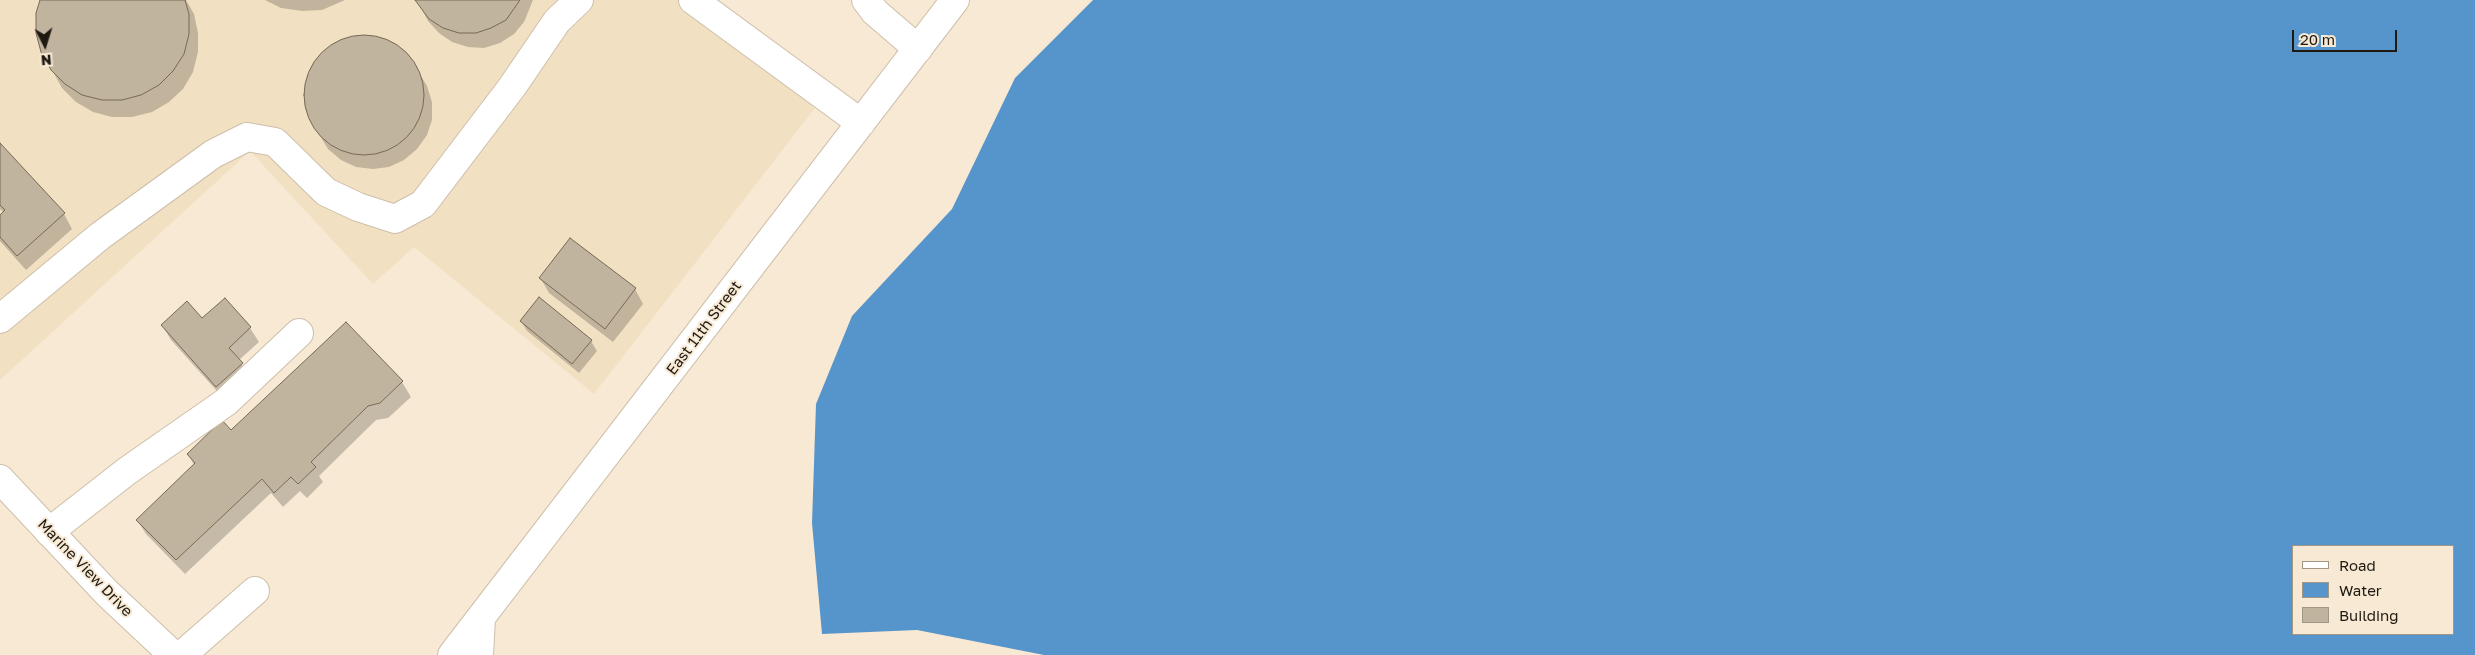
<!DOCTYPE html>
<style>
body{margin:0}
#map{position:relative;width:2475px;height:655px;overflow:hidden;background:#f7e9d3;font-family:"Golos Text",sans-serif}
canvas{display:block}
.legend{position:absolute;left:2292px;top:545px;width:162px;height:90px;box-sizing:border-box;background:#f7e9d3;border:1px solid #a09685;margin:0;padding:6px 9px;list-style:none;font-size:15px;color:#1e1911}
.legend li{display:flex;align-items:center;gap:10px;height:25px}
.legend b{width:25px;border:1px solid #a09685}
.north{position:absolute;left:20px;top:20px;width:50px;height:50px;-webkit-text-stroke:4px #f7e9d3;paint-order:stroke;rotate:175deg;font-size:14px;font-weight:700;line-height:20px;text-align:center;color:#1e1911}
.north::after{content:'';display:block;margin:auto;width:18px;height:22px;background:#1e1911;clip-path:polygon(50% 0,100% 100%,50% 72%,0 100%)}
.scale{position:absolute;left:2292px;top:30px;width:105px;height:22px;box-sizing:border-box;border:2px solid #1e1911;border-top:0;padding-left:6px;font-size:15px;line-height:18px;white-space:nowrap;color:#1e1911;-webkit-text-stroke:4px #f7e9d3;paint-order:stroke}
</style>
<div id="map">
<canvas width="2475" height="655"></canvas>
<ul class="legend">
<li><b style="height:6px;background:#fff"></b>Road</li>
<li><b style="height:14px;background:#5695cb"></b>Water</li>
<li><b style="height:14px;background:#c1b49e"></b>Building</li>
</ul>
<div class="north">N</div>
<div class="scale">20 m</div>
</div>
<script>
const ctx = document.querySelector('canvas').getContext('2d');
ctx.lineJoin = 'round';
function fillPath(path, color) { ctx.fillStyle = color; ctx.fill(path, 'evenodd'); }
const shape = rows => new Path2D(rows.map(r => 'M' + r).join(''));
function stroke(path, color, width, dash) { ctx.strokeStyle = color; ctx.lineWidth = width; ctx.lineCap = dash ? 'butt' : 'round'; ctx.setLineDash(dash || []); ctx.stroke(path); }
function label(font, color, halo, rows, align = 'center') {
  ctx.font = font + ' "Golos Text",sans-serif'; ctx.lineWidth = 4; ctx.setLineDash([]); ctx.textBaseline = 'middle'; ctx.strokeStyle = halo; ctx.fillStyle = color; for (const [text, x, y, turn = 0] of rows) {
    ctx.save(); ctx.translate(x, y); ctx.rotate((+turn || 0) * Math.PI / 180); ctx.textAlign = isNaN(turn) ? turn : align; if (halo) ctx.strokeText(text, 0, 0); ctx.fillText(text, 0, 0); ctx.restore();
  }
}
fillPath(shape([
 [0,0,700,0,828,91,594,394,414,247,373,284,250,151,0,380]
]), '#f2e0c3');
fillPath(shape([
 [1093,0,2475,0,2475,655,1044,655,917,630,822,634,812,523,816,404,852,316,952,209,1015,78],
 [2294,546,2454,546,2454,634,2294,634]
]), '#5695cb');
fillPath(shape([
 [41,0,186,0,194,14,198,33,198,52,193,72,183,89,169,102,152,112,132,117,112,117,93,112,76,102,62,88,42,52],
 [265,0,345,0,322,10,302,11,281,8],
 [417,0,533,0,524,22,514,34,500,43,484,48,468,47,452,42,439,33,428,21],
 [365,36,382,39,397,46,410,57,427,86,432,102,432,120,427,135,417,149,404,160,389,167,373,169,356,167,341,160,328,149,310,119,306,103,306,86,310,70,320,56,333,45,348,38],
 [0,145,64,214,72,229,26,270,0,241,0,217,4,213,0,209],
 [541,279,635,289,643,304,613,342,549,293],
 [202,320,250,328,259,342,239,360,250,378,225,400,171,340,162,325],
 [521,321,591,341,597,351,579,373,527,331],
 [346,323,402,382,411,397,388,418,376,420,319,476,323,482,307,498,300,491,283,507,271,493,185,574,146,534,137,520,194,465,188,454,231,432]
]), '#0003');
const building = shape([
 [40,0,185,0,189,14,189,34,184,54,173,71,159,85,141,95,122,100,102,100,82,95,65,84,51,70,41,52,36,33,36,13,40,0],
 [415,0,520,0,506,20,491,28,476,33,459,33,443,28,429,19,415,0],
 '304 95a60 60 0 1 1 120 0a60 60 0 1 1-120 0Z',
 [0,143,65,213,17,256,0,237,0,215,5,210,0,205,0,143],
 [570,238,636,288,605,329,539,278,570,238],
 [539,297,592,340,572,364,520,321,539,297],
 [225,298,251,327,229,348,243,363,216,387,161,325,187,301,202,318,225,298],
 [346,322,403,381,380,403,368,406,311,462,316,467,298,484,291,477,274,493,262,479,176,560,136,520,195,463,187,454,222,420,231,430,346,322]
]);
fillPath(building, '#c1b49e');
stroke(building, '#766a56', 1);
const minor = shape([
 [693,0,861,123],
 [866,0,875,12,918,49],
 [0,319,100,236,213,154,247,137,275,142,326,192,358,207,395,219,423,204,512,87,557,21,579,0],
 [49,532,127,471,226,402,299,333],
 [182,655,255,591],
 [452,655,955,0]
]);
const major = shape([
 [0,479,107,593,173,655],
 [479,655,481,618]
]);
stroke(minor, '#cdbfaa', 30);
stroke(major, '#cdbfaa', 30);
stroke(minor, '#fff', 28);
stroke(major, '#fff', 28);
label('15px', '#1e1911', '#f7e9d3', [
 ["East 11th Street",704,328,-53],
 ["Marine View Drive",85,568,46]
]);
</script>
